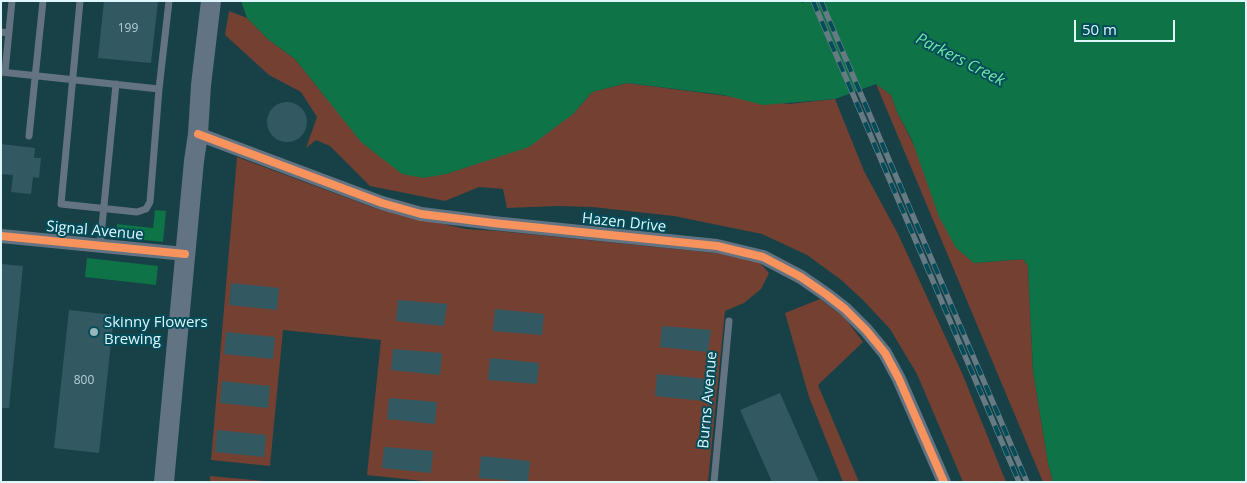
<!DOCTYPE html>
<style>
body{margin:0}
#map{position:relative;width:1247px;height:483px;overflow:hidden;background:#174047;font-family:"Open Sans",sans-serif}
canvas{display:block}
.frame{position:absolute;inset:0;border:2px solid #dff6fc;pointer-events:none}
.scale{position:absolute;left:1074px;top:20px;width:101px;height:22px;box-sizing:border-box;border:2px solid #dff6fc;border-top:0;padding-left:6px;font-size:15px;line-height:18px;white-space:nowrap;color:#dff6fc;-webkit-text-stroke:4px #034d5b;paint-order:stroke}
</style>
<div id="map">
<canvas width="1247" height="483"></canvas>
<div class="frame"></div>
<div class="scale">50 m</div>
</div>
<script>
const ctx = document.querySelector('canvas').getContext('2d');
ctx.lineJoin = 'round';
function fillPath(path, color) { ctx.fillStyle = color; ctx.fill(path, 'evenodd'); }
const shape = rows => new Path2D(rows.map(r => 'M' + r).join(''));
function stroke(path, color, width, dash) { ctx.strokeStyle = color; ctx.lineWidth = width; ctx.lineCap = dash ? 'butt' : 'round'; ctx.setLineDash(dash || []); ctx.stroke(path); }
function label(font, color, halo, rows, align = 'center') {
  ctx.font = font + ' "Open Sans",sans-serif'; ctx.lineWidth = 4; ctx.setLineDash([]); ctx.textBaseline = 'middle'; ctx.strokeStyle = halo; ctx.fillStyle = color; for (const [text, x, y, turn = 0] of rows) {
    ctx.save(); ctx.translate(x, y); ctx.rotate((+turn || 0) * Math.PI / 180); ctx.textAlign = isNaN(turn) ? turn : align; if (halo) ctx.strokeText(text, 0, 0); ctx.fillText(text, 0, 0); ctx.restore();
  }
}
fillPath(shape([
 [229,11,247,18,269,40,295,59,326,98,446,174,484,161,561,122,573,114,592,92,627,83,789,104,835,99,864,171,898,234,962,373,1006,482,963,482,917,374,890,329,863,300,840,279,807,255,762,234,674,216,592,207,557,206,507,208,503,189,479,187,445,201,370,186,330,146,316,140,306,148,317,117,301,92,269,75,225,35],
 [876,84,891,95,897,112,974,263,1023,259,1028,266,1033,371,1048,463,1053,482,1043,482],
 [237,157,380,210,466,229,498,231,725,254,759,262,769,273,761,289,744,303,725,311,708,482,432,482,367,475,381,340,283,330,270,466,211,460],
 [820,299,844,317,863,342,818,385,859,482,843,482,809,397,785,313],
 [210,476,275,482,210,482]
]), '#744032');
fillPath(shape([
 [241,1,798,1,803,3,805,1,1246,1,1246,482,1053,482,1048,463,1033,371,1028,266,1023,259,974,263,956,248,939,217,912,140,897,112,891,95,876,84,835,99,763,105,724,95,627,83,592,92,573,114,529,147,446,174,423,178,402,174,361,142,295,59,269,40,247,18],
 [155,210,166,211,163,242,116,237,117,224,153,228],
 [87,258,158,266,156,285,85,277]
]), '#0e7346');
fillPath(shape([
 [104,1,158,1,151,63,98,58],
 '267 122a20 20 0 1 1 40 0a20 20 0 1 1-40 0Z',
 [1,144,35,148,34,158,41,158,39,178,33,177,31,194,11,192,13,175,1,174],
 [1,264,23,266,9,408,1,408],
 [231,283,279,288,277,310,229,305],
 [398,300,447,304,444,326,396,321],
 [495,309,544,314,542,335,493,331],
 [69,310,114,315,99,453,54,448],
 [662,326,711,330,708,352,660,347],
 [226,332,275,337,273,359,224,354],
 [393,349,442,353,440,375,391,370],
 [490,358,539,363,537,384,488,380],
 [657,374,706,379,704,401,655,396],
 [222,381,270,386,268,408,220,403],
 [780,393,819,482,772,482,740,410],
 [389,398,437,402,435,424,387,419],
 [217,430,266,435,264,457,215,452],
 [384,447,433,451,431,473,382,468],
 [481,456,530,461,528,482,479,478]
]), '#325961');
stroke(shape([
 [80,1,61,204,137,212,146,209,150,202,159,89,169,1],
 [1,32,9,33],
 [1,72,159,89],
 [5,72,12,1],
 [29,136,43,1],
 [100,246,116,84],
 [714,482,729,321]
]), '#647382', 7);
stroke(shape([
 [198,134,382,203,421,214,493,223,717,246,763,257,801,277,827,295,845,309,866,330,885,353,899,379,944,482],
 [1,236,185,254]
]), '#647382', 14);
stroke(shape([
 [164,482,194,161,198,134,201,85,211,1]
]), '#627384', 20);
const rail = shape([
 [813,1,1019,482],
 [821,1,1027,482]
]);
stroke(rail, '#667a83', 5.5);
stroke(rail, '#034d5b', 4, [11]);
stroke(shape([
 [198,134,382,203,421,214,493,223,717,246,763,257,801,277,827,295,845,309,866,330,885,353,899,379,944,482],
 [1,236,185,254]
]), '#f8935d', 8);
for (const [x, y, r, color] of [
 [94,332,5,"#99b6bd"]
]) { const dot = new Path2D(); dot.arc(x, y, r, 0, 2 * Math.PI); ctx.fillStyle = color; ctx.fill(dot); stroke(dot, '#034d5b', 2); }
label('12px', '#b4cfd5', null, [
 ["199",128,29],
 ["800",84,381]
]);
label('15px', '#dff6fc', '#034d5b', [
 ["Hazen Drive",624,223,6],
 ["Signal Avenue",95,231,5],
 ["Burns Avenue",708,400,-85]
]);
label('15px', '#dff6fc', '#034d5b', [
 ["Skinny Flowers",104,323],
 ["Brewing",104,340]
], 'left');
label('italic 16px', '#70e9a3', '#034d5b', [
 ["Parkers Creek",960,60,27]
]);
</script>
